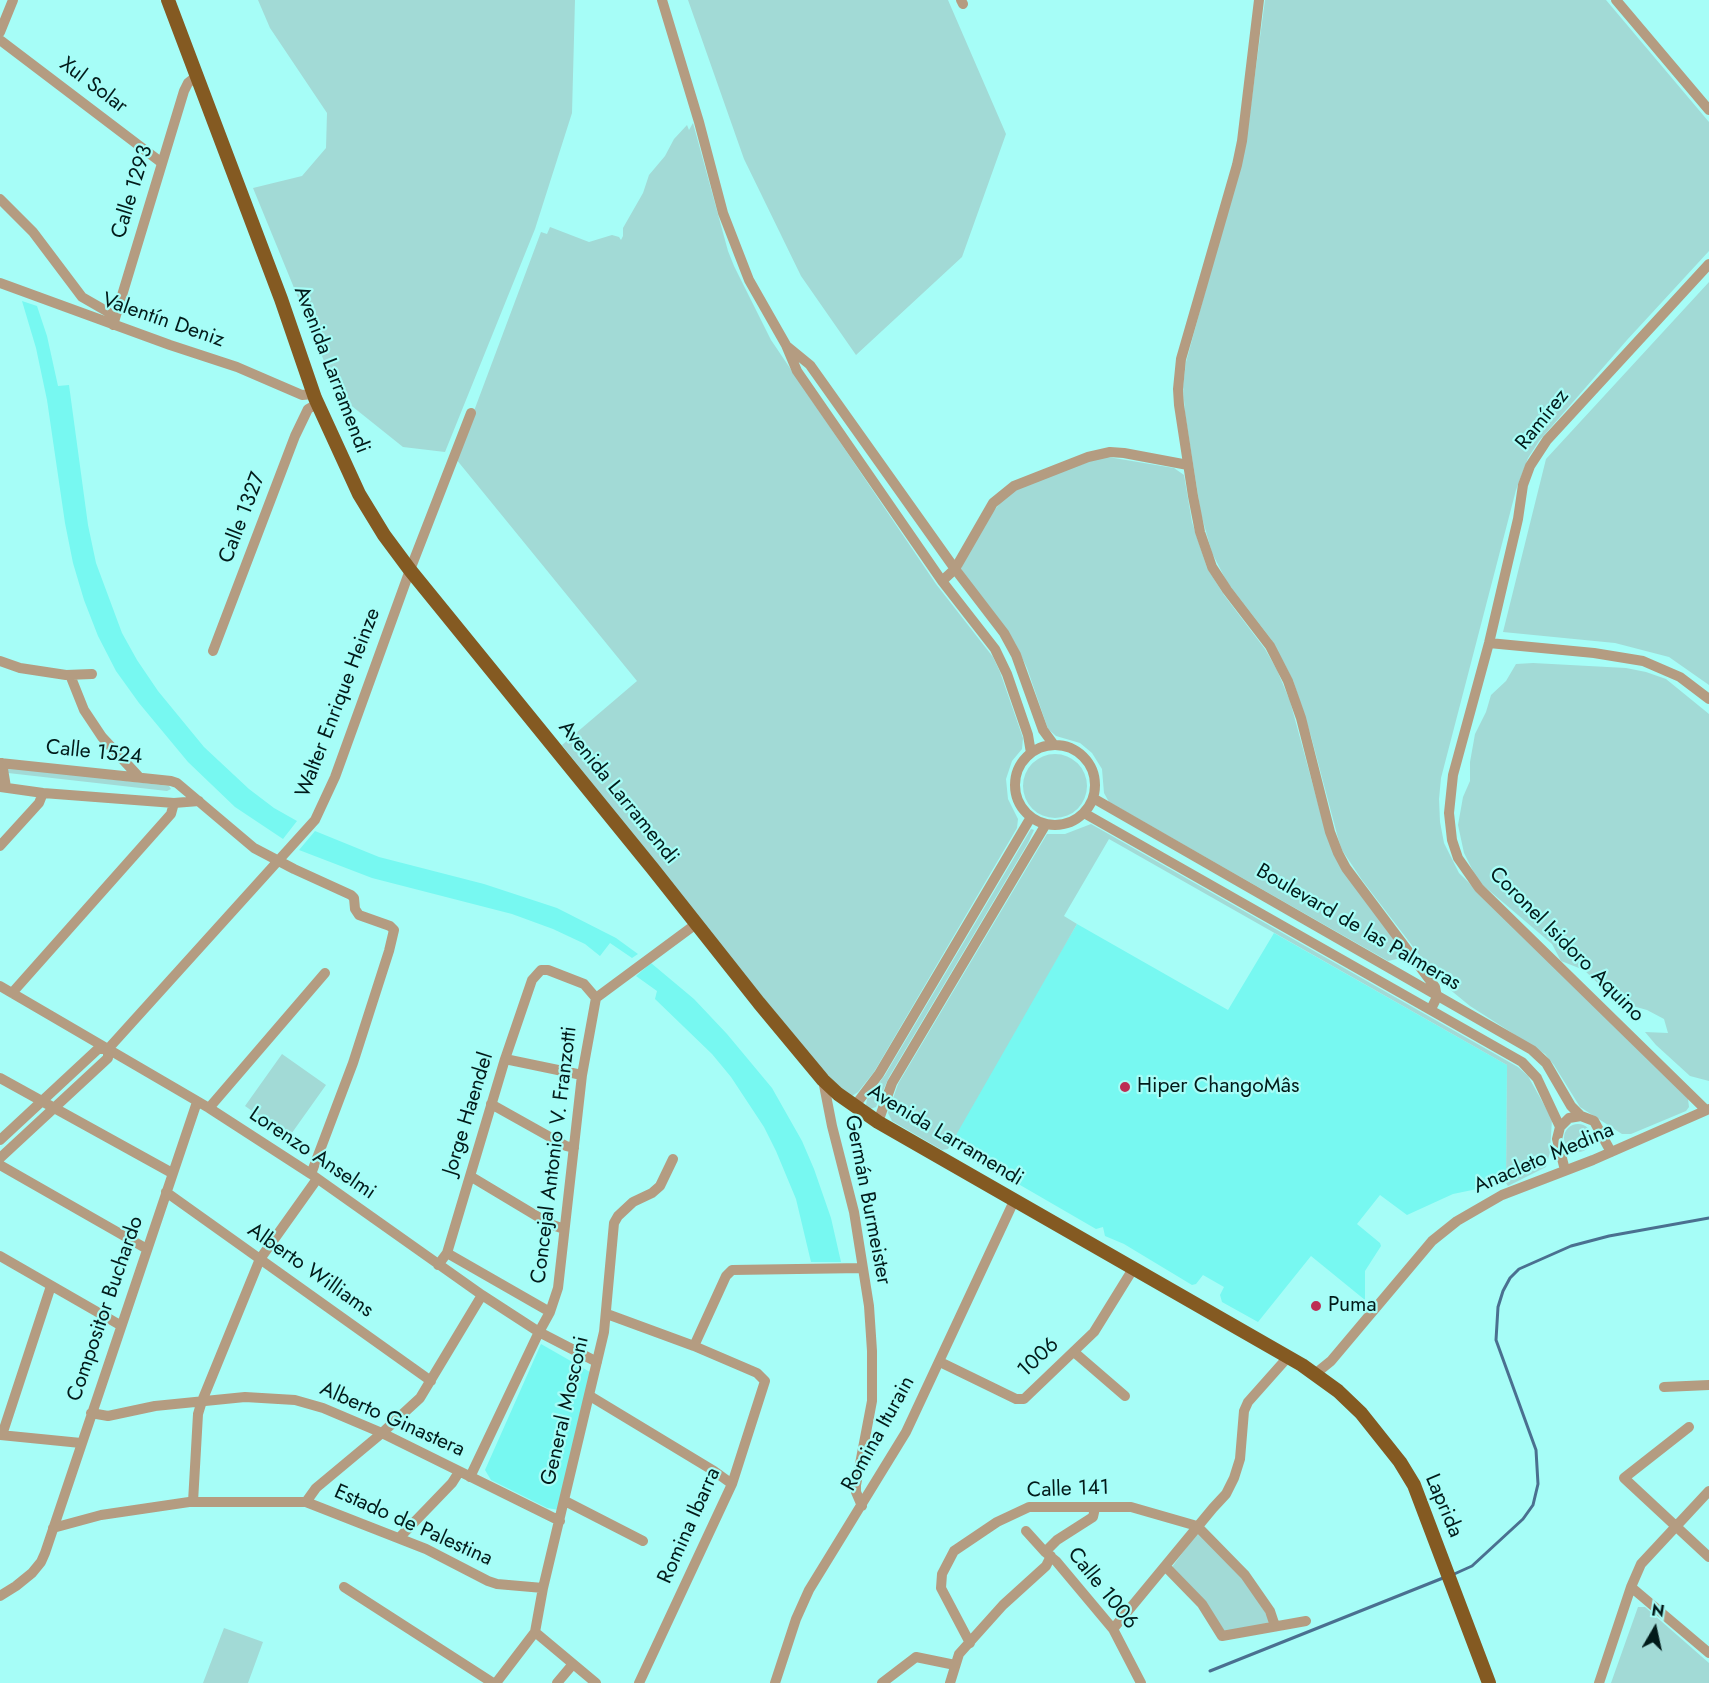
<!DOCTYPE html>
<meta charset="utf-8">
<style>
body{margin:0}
#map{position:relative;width:1709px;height:1683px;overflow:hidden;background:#a6fdf7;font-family:Jost,sans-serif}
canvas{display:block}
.north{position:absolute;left:1625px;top:1599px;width:60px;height:60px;-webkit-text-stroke:4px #a6fdf7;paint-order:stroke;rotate:9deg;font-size:16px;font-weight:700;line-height:24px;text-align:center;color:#021b1a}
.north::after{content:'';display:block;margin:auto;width:21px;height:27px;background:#021b1a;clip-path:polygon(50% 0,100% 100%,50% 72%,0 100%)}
</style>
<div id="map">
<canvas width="1709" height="1683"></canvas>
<div class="north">N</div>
</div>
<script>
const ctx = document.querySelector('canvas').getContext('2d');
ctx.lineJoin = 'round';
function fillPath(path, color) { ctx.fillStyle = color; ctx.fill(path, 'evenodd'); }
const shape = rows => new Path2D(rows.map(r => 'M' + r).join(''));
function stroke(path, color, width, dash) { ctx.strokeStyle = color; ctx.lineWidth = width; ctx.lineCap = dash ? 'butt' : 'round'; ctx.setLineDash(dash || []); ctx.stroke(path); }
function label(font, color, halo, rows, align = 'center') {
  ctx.font = font + ' Jost,sans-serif'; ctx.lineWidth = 4.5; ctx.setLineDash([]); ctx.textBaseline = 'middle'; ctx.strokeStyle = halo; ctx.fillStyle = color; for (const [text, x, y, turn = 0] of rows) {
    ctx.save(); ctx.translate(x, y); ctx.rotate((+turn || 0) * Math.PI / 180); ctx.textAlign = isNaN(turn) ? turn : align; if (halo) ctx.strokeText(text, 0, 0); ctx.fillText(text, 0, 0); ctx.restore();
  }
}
fillPath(shape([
 [22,301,37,306,47,336,58,386,69,385,88,525,96,563,122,633,137,660,158,691,204,747,249,789,274,808,297,821,283,839,235,807,188,762,139,703,116,671,98,636,84,600,73,563,65,523,47,400,36,348],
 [315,831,379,857,484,884,557,908,616,938,638,954,632,958,610,943,600,956,585,944,553,929,512,914,372,878,299,850],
 [1077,924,1228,1010,1274,933,1507,1065,1506,1183,1453,1194,1407,1215,1380,1195,1357,1224,1380,1243,1381,1246,1365,1271,1365,1300,1311,1256,1258,1322,1222,1302,1220,1295,1224,1287,1203,1275,1196,1284,1192,1285,1124,1244,1105,1236,1103,1227,1096,1229,970,1156,973,1151,951,1137],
 [651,963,694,999,727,1034,772,1088,802,1141,814,1169,831,1218,841,1262,811,1262,796,1199,776,1151,764,1127,731,1077,712,1054,655,999,657,991,636,976],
 [541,1344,590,1372,559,1510,547,1508,491,1480,485,1470]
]), '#77f8f1');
fillPath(shape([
 [258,0,575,0,572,113,535,229,445,452,403,447,338,395,253,188,302,176,326,148,327,113,270,28],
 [688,0,948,0,1006,134,962,257,856,355,801,276,744,159],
 [1265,0,1606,0,1709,122,1709,251,1627,340,1539,441,1528,458,1516,490,1441,778,1439,799,1440,822,1444,843,1459,873,1688,1099,1689,1107,1686,1111,1631,1134,1622,1134,1580,1107,1554,1065,1545,1054,1470,1006,1448,988,1430,969,1362,880,1342,850,1338,838,1311,736,1293,680,1271,639,1227,582,1212,553,1201,514,1185,413,1183,387,1186,362,1246,142],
 [693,123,728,251,734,266,771,340,936,584,993,657,1000,672,1023,738,1022,749,1012,761,1006,779,1008,799,1018,819,1017,828,874,1072,858,1092,852,1096,846,1093,821,1068,704,925,562,745,637,681,456,459,541,232,547,234,550,227,589,242,612,235,619,237,621,240,623,236,623,228,643,193,649,175,665,156,674,139,687,125,689,130],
 [1709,282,1709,685,1669,657,1615,643,1503,632,1546,459],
 [1108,457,1174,468,1184,475,1192,522,1207,568,1224,595,1265,649,1277,670,1290,701,1324,826,1401,949,1401,958,1388,961,1109,802,1104,793,1102,769,1092,753,1080,743,1056,736,1048,729,1027,668,1015,643,961,569,962,565,992,513,1001,502,1016,490,1089,461],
 [1533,663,1626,668,1646,672,1666,679,1709,714,1709,1081,1690,1076,1656,1045,1645,1032,1668,1033,1664,1019,1647,1010,1629,1005,1603,988,1584,970,1561,961,1552,944,1478,881,1464,853,1458,825,1463,797,1470,781,1470,762,1475,734,1486,712,1491,695,1506,681,1516,664],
 '1023 786a32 32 0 1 1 64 0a32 32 0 1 1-64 0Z',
 [7,767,169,786,171,789,167,791,8,773],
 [1091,824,1518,1067,1528,1076,1552,1119,1550,1152,1546,1167,1508,1186,1506,1183,1507,1065,1109,839,1064,916,1077,924,948,1149,942,1150,892,1121,888,1113,898,1084,1047,834,1065,834],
 [1031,829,1034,830,1028,843,889,1077,876,1107,870,1109,866,1105,867,1099,885,1075],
 [282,1054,326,1085,289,1137,245,1106],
 '1564 1138a14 14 0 1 1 28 0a14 14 0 1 1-28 0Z',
 [1198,1532,1245,1581,1270,1620,1269,1624,1226,1633,1172,1567],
 [1638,1607,1645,1607,1709,1663,1709,1683,1611,1683],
 [224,1628,263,1642,248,1683,203,1683]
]), '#a2dad6');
stroke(shape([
 [1452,1575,1472,1566,1523,1519,1533,1505,1538,1484,1536,1450,1496,1340,1498,1307,1503,1291,1510,1278,1519,1269,1571,1246,1609,1236,1709,1218],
 [1210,1671,1443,1578]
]), '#4a7090', 3);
stroke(shape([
 [662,0,699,122,723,213,749,280,786,345,797,371,942,581,995,649,1007,674,1028,735,1031,753],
 [961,0,963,4],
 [1259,0,1242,141,1237,165,1181,359,1178,389,1179,405,1193,496,1200,532,1212,567,1227,590,1270,646,1288,681,1301,718,1330,832,1338,853,1346,868,1435,987,1437,997,1431,1009],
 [1616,0,1709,110],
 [0,32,13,0],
 [0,40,162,163],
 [0,199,33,232,82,297,115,316],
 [0,283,170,345,237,367,302,395,313,394],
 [113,325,184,91,188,83,198,75],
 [788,347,810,365,955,569,1004,633,1016,655,1043,730,1054,745],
 [942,581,955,569,993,503,1014,486,1088,457,1110,452,1124,453,1188,465],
 [1489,643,1594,653,1643,661,1680,677,1709,699],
 [213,651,295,436,308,409,317,404],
 [0,661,20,668,66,675,92,674],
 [70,675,84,710,102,737,139,777],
 '1015 785a40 40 0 1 1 80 0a40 40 0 1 1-80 0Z',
 [0,763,171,781,177,783,254,848,294,869,351,895,354,898,355,909,359,915,390,926,394,930,389,951,353,1063,311,1174],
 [2,763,6,787],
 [0,787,43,793,174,803,199,801],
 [1093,798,1532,1050,1546,1063,1571,1106,1581,1116],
 [1084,813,1522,1062,1537,1078,1560,1127],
 [0,846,39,803,43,793],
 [0,986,209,1108,311,1174,482,1295,539,1332,597,1362],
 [12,993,171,814,174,803],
 [596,998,696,924],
 [108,1049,315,820,335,777,410,570,471,413],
 [505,1059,582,1075],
 [0,1078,172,1173],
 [823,1080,832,1126,854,1212,869,1306,872,1351,872,1401,856,1485,856,1492,862,1506],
 [491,1104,566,1146,574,1148],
 [854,1107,879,1074,1031,817],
 [209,1108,325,973],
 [1706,1110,1479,888,1458,858,1452,840,1449,813,1453,775,1489,643,1518,519,1523,485,1530,466,1547,440,1709,264],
 [878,1122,892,1083,1046,824],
 [0,1140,98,1049,108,1049],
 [0,1158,108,1058,108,1049],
 [0,1165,147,1249],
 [1565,1170,1557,1139,1560,1127,1569,1118,1581,1116,1594,1121,1611,1152],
 [470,1176,550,1224,564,1229],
 [166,1192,431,1381],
 [447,1253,550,1312],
 [0,1256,120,1325],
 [438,1265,447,1253,505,1059,532,980,541,970,548,970,584,984,596,998,582,1075,558,1288,550,1312,539,1332,470,1477],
 [607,1314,694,1346,757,1373,765,1381,732,1484,639,1683],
 [694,1346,726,1276,732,1270,863,1268],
 [1074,1352,1125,1396],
 [940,1362,1016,1399,1024,1399,1094,1332,1133,1269],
 [1315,1374,1331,1361,1432,1241,1457,1221,1502,1195,1593,1160,1709,1109],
 [1664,1387,1709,1385],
 [590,1396,714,1471,732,1484],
 [91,1413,108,1416,155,1406,245,1397,295,1400,323,1408,382,1433,560,1521],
 [1689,1427,1624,1478,1709,1557],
 [0,1435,81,1443],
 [2,1435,51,1286],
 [565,1501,643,1541],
 [193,1502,198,1414,202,1401,260,1259,317,1179],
 [306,1502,316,1488,382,1433,420,1398,482,1295],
 [1095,1508,1093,1517,1057,1540,1045,1552,1056,1561,1113,1629,1141,1683],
 [53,1528,101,1515,189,1502,306,1502,426,1549,488,1581,497,1584,543,1588],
 [1026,1531,1045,1552],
 [399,1538,452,1483,459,1472],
 [1165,1566,1202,1604,1222,1636,1306,1621],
 [344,1587,493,1683],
 [1631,1587,1709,1653],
 [0,1596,16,1586,32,1573,41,1562,45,1553,197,1102],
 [1113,1629,1213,1508,1226,1494,1234,1478,1240,1459,1244,1411,1248,1402,1288,1357],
 [535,1632,596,1683],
 [970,1643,941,1588,942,1574,954,1551,997,1522,1029,1507,1131,1507,1197,1526,1245,1575,1270,1611,1275,1626],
 [496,1683,535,1632,543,1588,604,1332,614,1223,618,1216,633,1202,652,1193,660,1186,673,1159],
 [557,1683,573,1664],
 [775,1683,796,1619,809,1590,906,1432,1014,1201],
 [882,1683,916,1657,955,1665],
 [950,1683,959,1654,1003,1605,1046,1566,1051,1556],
 [1599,1683,1631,1587,1641,1564,1709,1491]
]), '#b49c81', 10);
stroke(shape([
 [168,0,281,299,315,398,359,494,384,535,410,570,653,869,759,1003,823,1080,838,1094,878,1122,1302,1365,1338,1391,1361,1413,1400,1462,1414,1485,1489,1683]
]), '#845a22', 14);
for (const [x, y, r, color] of [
 [1125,1087,6,"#bd2d54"],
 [1316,1306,6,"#bd2d54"]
]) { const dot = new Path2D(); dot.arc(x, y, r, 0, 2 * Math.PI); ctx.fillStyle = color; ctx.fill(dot); stroke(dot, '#a6fdf7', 2); }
label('21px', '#021b1a', '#a6fdf7', [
 ["Xul Solar",93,86,37],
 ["Calle 1293",133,192,-73],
 ["Valentín Deniz",163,321,19],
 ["Avenida Larramendi",331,370,69],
 ["Ramírez",1543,420,-51],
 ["Calle 1327",243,518,-69],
 ["Walter Enrique Heinze",339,703,-69],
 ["Calle 1524",94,753,6],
 ["Avenida Larramendi",618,793,51],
 ["Boulevard de las Palmeras",1358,928,30],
 ["Coronel Isidoro Aquino",1566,945,45],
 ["Jorge Haendel",469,1114,-73],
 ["Avenida Larramendi",945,1136,31],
 ["Lorenzo Anselmi",312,1154,34],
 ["Concejal Antonio V. Franzotti",555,1155,-83],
 ["Anacleto Medina",1544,1159,-23],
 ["Germán Burmeister",867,1200,79],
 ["Alberto Williams",310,1271,35],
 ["Compositor Buchardo",106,1309,-71],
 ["1006",1039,1358,-43],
 ["General Mosconi",566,1411,-77],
 ["Alberto Ginastera",392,1420,24],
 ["Romina Iturain",879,1434,-61],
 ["Calle 141",1068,1490,-2],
 ["Laprida",1443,1506,67],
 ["Estado de Palestina",413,1526,24],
 ["Romina Ibarra",690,1526,-66],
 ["Calle 1006",1102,1589,51]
]);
label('21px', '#021b1a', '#a6fdf7', [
 ["Hiper ChangoMâs",1137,1087],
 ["Puma",1328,1306]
], 'left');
</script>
